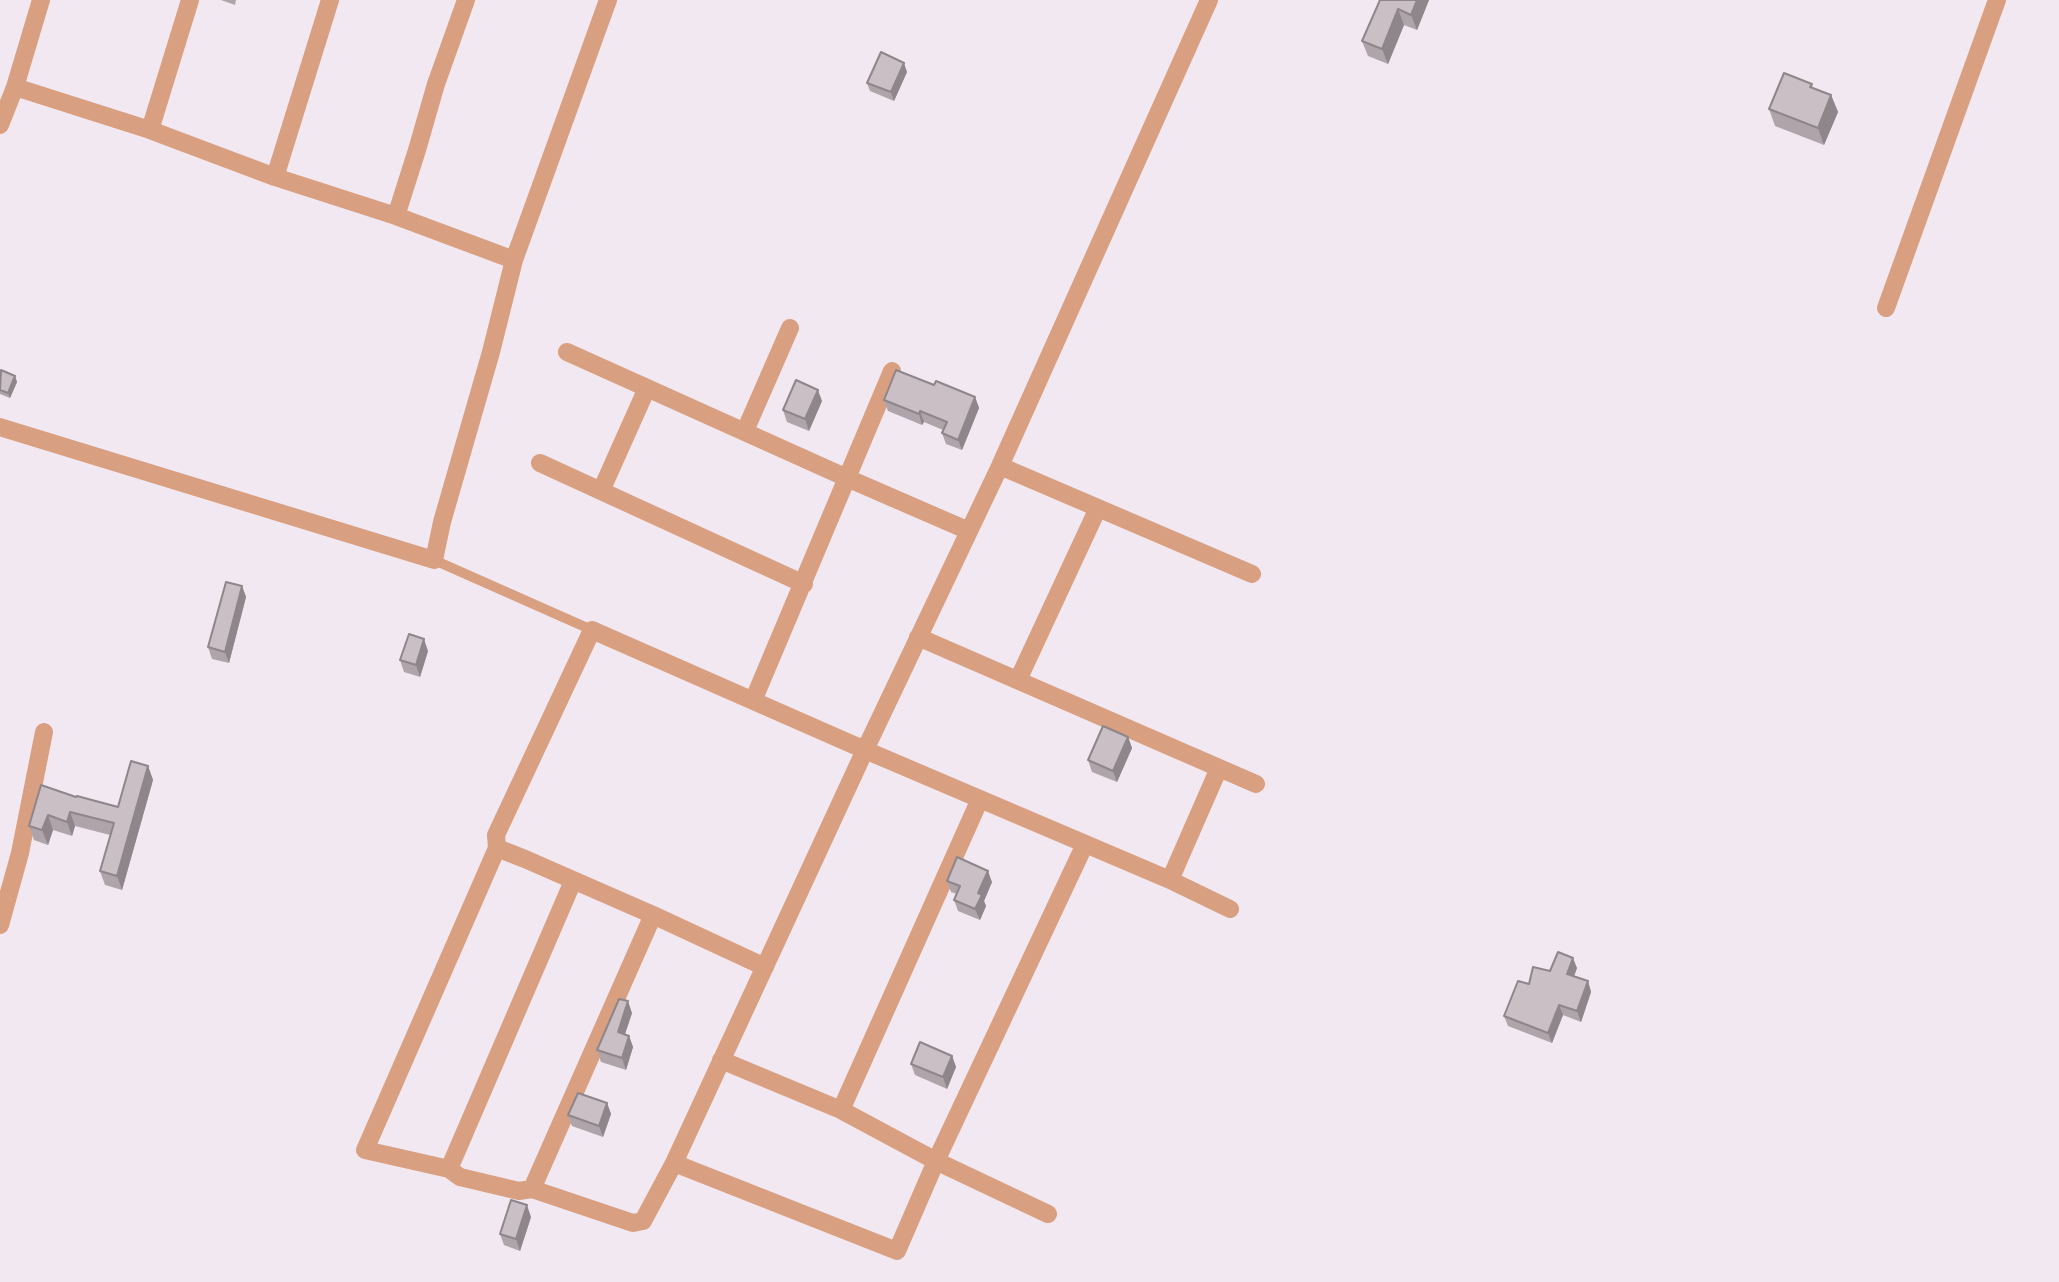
<!DOCTYPE html>
<style>
body{margin:0}
canvas{display:block;background:#f2e8f1}
</style>
<canvas width="2059" height="1282"></canvas>
<script>
const ctx = document.querySelector('canvas').getContext('2d');
ctx.lineJoin = 'round';
const shape = rows => new Path2D(rows.map(r => 'M' + r).join(''));
function stroke(path, color, width, dash) { ctx.strokeStyle = color; ctx.lineWidth = width; ctx.lineCap = dash ? 'butt' : 'round'; ctx.setLineDash(dash || []); ctx.stroke(path); }
function fillPath(path, color) { ctx.fillStyle = color; ctx.fill(path, 'evenodd'); }
stroke(shape([
 [434,560,592,630]
]), '#d99f81', 10);
stroke(shape([
 [1209,0,1000,466,865,750,592,630,496,835,497,848,365,1150,449,1169,460,1177,519,1191,532,1189,633,1223,643,1221,674,1163,865,750,1170,880,1230,909],
 [15,87,150,130,275,177,396,216,514,260],
 [0,125,15,87,41,0],
 [150,130,190,0],
 [275,177,330,0],
 [396,216,417,150,436,84,466,0],
 [1886,308,1997,0],
 [567,352,847,478,969,531],
 [0,427,434,560,442,522,491,352,514,260,608,0],
 [745,431,790,328],
 [540,463,804,584],
 [1000,466,1252,574],
 [601,491,647,388],
 [918,637,1256,784],
 [1018,680,1098,508],
 [753,701,892,371],
 [497,848,525,859,653,915,765,967],
 [1170,880,1219,768],
 [0,925,20,853,44,732],
 [721,1060,841,1110,936,1161,1048,1214],
 [841,1110,980,799],
 [674,1163,897,1251,936,1161,1085,844],
 [449,1169,573,881],
 [532,1189,653,915]
]), '#d99f81', 18);
fillPath(shape([
 [221,0,236,0,235,5],
 [1380,0,1429,0,1417,30,1404,25,1388,64,1368,56,1362,41],
 [907,72,894,101,870,91,867,83],
 [1812,84,1813,88,1831,95,1838,112,1824,145,1775,126,1769,109],
 [0,372,15,376,17,382,10,398,0,394],
 [934,385,975,397,979,408,962,450,946,444,942,433,943,430,924,422,922,425,888,411,884,400],
 [822,401,809,431,787,422,783,410],
 [242,586,246,597,229,663,212,659,208,647],
 [428,651,420,677,404,672,400,660],
 [1128,737,1132,748,1117,782,1092,772,1088,760],
 [148,766,153,780,122,890,105,885,100,871,110,835,75,826,72,836,53,830,48,845,34,840,29,826,76,797,118,807],
 [947,881,992,882,984,901,986,906,980,920,958,911,954,900,957,894,951,892],
 [1577,968,1574,976,1588,981,1591,992,1581,1022,1563,1015,1552,1043,1508,1026,1504,1016,1529,984,1550,971],
 [632,1013,625,1034,629,1036,633,1047,626,1070,601,1062,597,1050],
 [952,1056,956,1067,947,1089,915,1075,911,1064],
 [607,1103,611,1114,603,1137,572,1126,568,1115],
 [531,1217,520,1251,504,1245,500,1234]
]), '#afa4aa');
fillPath(shape([
 [1417,0,1429,0,1417,30,1411,15],
 [1398,9,1404,25,1388,64,1382,49],
 [904,63,907,72,894,101,891,92],
 [1831,95,1838,112,1824,145,1818,128],
 [15,376,17,382,10,398,8,393],
 [818,390,822,401,809,431,805,419],
 [975,397,979,408,962,450,958,440],
 [920,411,924,422,922,425,919,414],
 [242,586,246,597,229,663,225,652],
 [424,639,428,651,420,677,416,665],
 [1128,737,1132,748,1117,782,1113,771],
 [148,766,153,780,122,890,117,876],
 [70,812,75,826,72,836,67,822],
 [48,815,53,830,48,845,42,830],
 [988,871,992,882,984,901,986,906,980,920,975,909,978,893],
 [1573,958,1577,968,1571,984,1567,974],
 [1588,981,1591,992,1581,1022,1577,1011],
 [628,1001,632,1013,622,1043,618,1032],
 [1559,1005,1563,1015,1552,1043,1548,1033],
 [629,1036,633,1047,626,1070,622,1058],
 [952,1056,956,1067,947,1089,943,1077],
 [607,1103,611,1114,603,1137,599,1126],
 [527,1205,531,1217,520,1251,516,1239]
]), '#8e868b');
const building = shape([
 [1380,0,1417,0,1411,15,1398,9,1382,49,1362,41,1380,0],
 [881,52,904,63,891,92,867,83,881,52],
 [1784,73,1812,84,1810,87,1831,95,1818,128,1769,109,1784,73],
 [1,370,15,376,8,393,0,390,1,370],
 [896,370,934,385,936,381,975,397,958,440,942,433,947,422,920,411,919,414,884,400,896,370],
 [796,380,818,390,805,419,783,410,796,380],
 [226,582,242,586,225,652,208,647,226,582],
 [409,634,424,639,416,665,400,660,409,634],
 [1103,726,1128,737,1113,771,1088,760,1103,726],
 [131,761,148,766,117,876,100,871,114,823,70,812,67,822,48,815,42,830,29,826,41,785,76,797,77,796,118,807,131,761],
 [957,857,988,871,978,893,982,895,975,909,954,900,960,886,947,881,957,857],
 [1558,952,1573,958,1567,974,1588,981,1577,1011,1559,1005,1548,1033,1504,1016,1518,981,1529,984,1533,967,1550,971,1558,952],
 [619,999,628,1001,618,1032,629,1036,622,1058,597,1050,619,999],
 [920,1042,952,1056,943,1077,911,1064,920,1042],
 [578,1093,607,1103,599,1126,568,1115,578,1093],
 [511,1200,527,1205,516,1239,500,1234,511,1200]
]);
fillPath(building, '#cbbfc6');
stroke(building, '#8e868b', 2);
</script>
